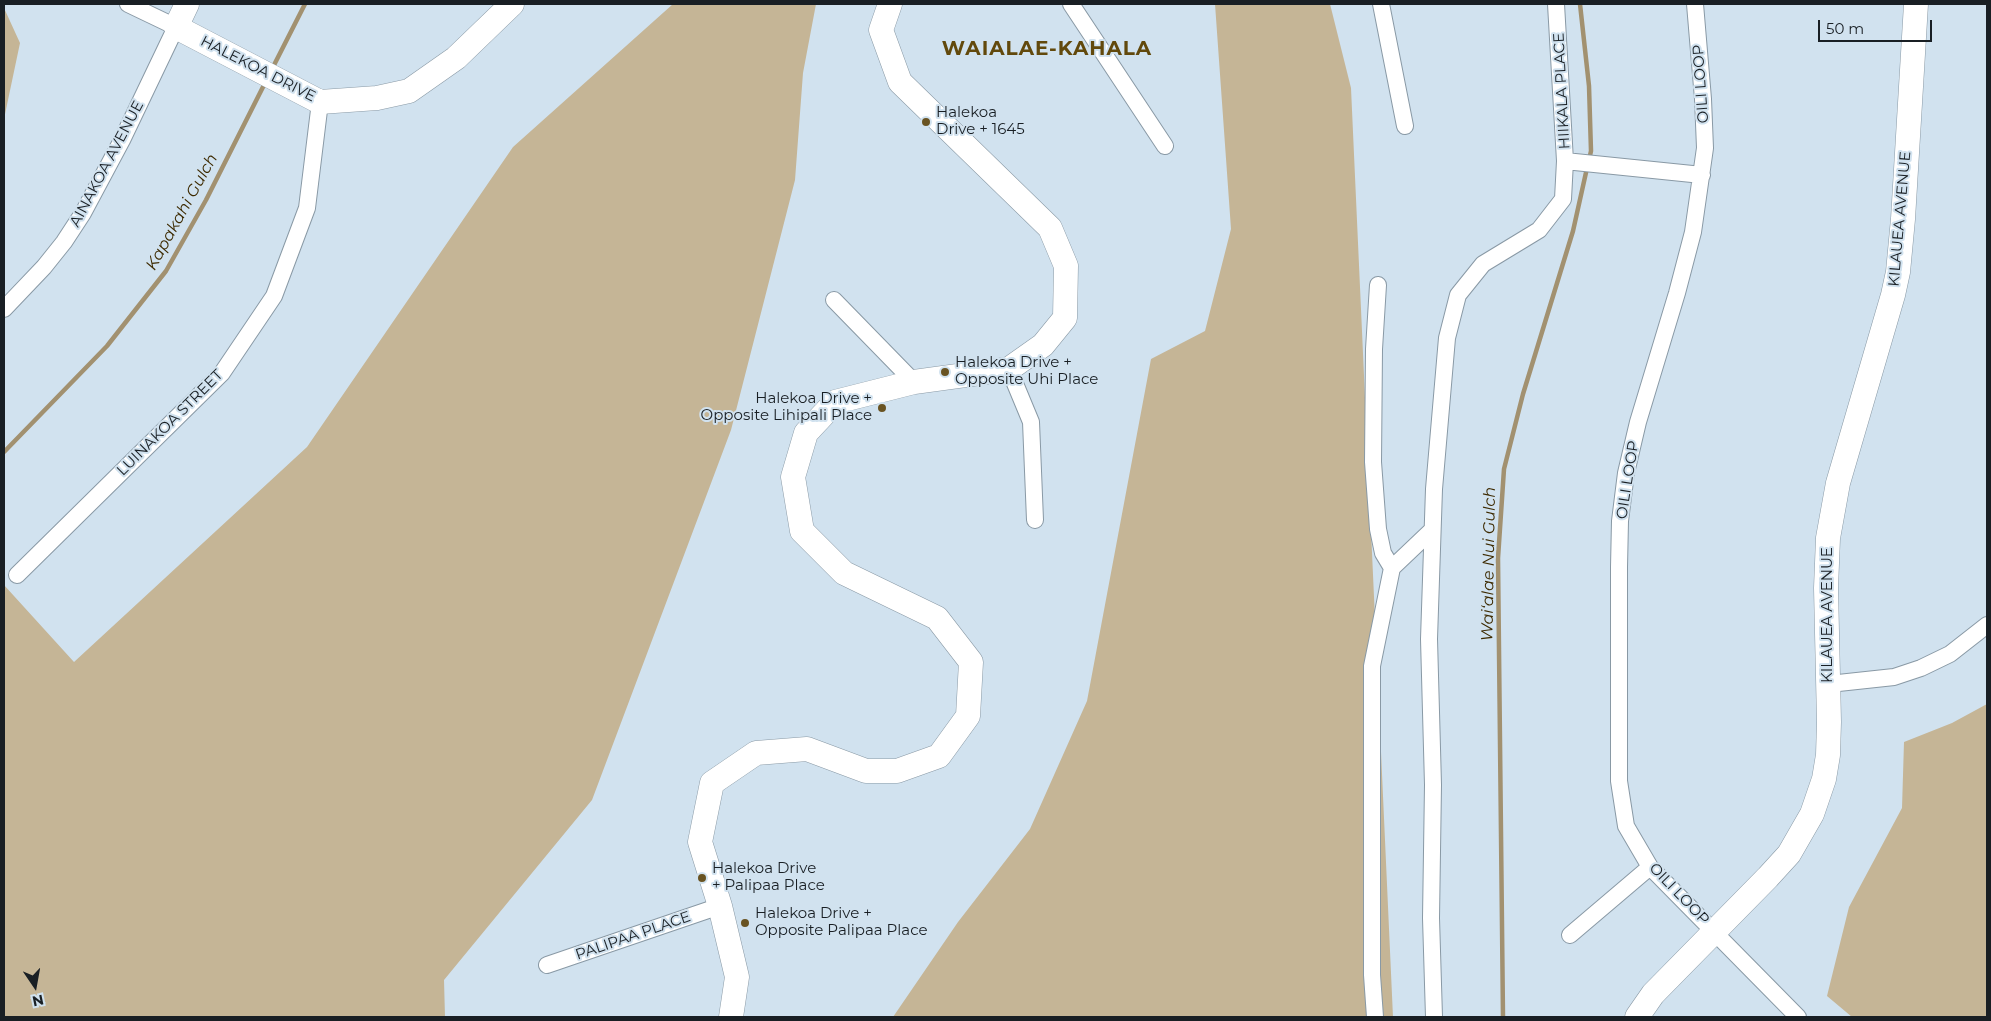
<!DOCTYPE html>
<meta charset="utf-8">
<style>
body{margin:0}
#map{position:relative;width:1991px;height:1021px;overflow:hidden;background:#d1e2ef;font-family:Montserrat,sans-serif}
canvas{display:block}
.frame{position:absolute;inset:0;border:5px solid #191f24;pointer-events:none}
.north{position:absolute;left:10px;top:961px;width:50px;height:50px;-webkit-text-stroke:4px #d1e2ef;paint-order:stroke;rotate:168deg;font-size:14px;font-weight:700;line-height:20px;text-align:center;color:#191f24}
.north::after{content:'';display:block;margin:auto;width:18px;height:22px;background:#191f24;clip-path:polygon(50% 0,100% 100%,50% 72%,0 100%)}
.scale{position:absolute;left:1818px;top:20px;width:114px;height:22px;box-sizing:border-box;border:2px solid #191f24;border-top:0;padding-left:6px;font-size:15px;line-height:18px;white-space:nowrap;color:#191f24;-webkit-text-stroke:4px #d1e2ef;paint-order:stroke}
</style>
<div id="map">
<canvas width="1991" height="1021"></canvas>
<div class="frame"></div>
<div class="north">N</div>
<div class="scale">50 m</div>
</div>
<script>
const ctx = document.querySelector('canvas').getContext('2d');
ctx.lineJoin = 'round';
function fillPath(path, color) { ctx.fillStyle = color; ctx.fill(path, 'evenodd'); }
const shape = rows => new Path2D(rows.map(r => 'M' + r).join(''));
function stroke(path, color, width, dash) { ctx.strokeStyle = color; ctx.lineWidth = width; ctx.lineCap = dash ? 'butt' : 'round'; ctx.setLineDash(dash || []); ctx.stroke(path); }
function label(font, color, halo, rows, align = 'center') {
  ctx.font = font + ' Montserrat,sans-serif'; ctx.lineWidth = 4; ctx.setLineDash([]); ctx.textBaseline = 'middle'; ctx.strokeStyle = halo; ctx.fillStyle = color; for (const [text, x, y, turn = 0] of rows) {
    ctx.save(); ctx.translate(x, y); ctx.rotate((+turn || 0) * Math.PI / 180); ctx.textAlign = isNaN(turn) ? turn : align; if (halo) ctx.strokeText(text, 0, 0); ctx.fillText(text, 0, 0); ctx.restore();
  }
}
fillPath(shape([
 [673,4,816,4,803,73,795,180,731,430,592,800,444,980,445,1017,4,1017,4,585,74,662,307,447,513,147],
 [1215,4,1330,4,1351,88,1393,1017,893,1017,958,922,1030,829,1087,701,1151,359,1205,331,1231,229],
 [4,8,20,43,4,119],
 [1987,704,1987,1017,1852,1017,1827,996,1849,907,1902,808,1904,742,1952,723]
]), '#c5b596');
stroke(shape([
 [1580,4,1589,86,1591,151,1589,160],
 [272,69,305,4],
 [4,452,107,346,166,271,206,200,265,83],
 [1503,1017,1498,558,1504,469,1523,394,1573,231,1587,168]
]), '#a29170', 4.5);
const street = shape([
 [1071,4,1165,146],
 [1381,4,1405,126],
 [1556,4,1565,161,1702,175],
 [1695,4,1703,99,1705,148,1693,232,1677,293,1638,422,1626,473,1620,521,1619,567,1619,781,1626,826,1650,867,1798,1017],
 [834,300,914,382],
 [4,309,44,267,64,242,83,213,122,140,176,27,128,4],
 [1009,369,1031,422,1035,520],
 [1392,568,1432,530],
 [17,575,222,373,274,296,307,208,320,102],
 [1829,684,1894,677,1921,668,1950,654,1987,625],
 [1570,935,1650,867],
 [547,965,720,906],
 [1375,1017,1372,975,1372,666,1392,568,1383,553,1378,529,1373,462,1374,349,1378,285],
 [1434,1017,1431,918,1433,785,1429,639,1434,489,1447,338,1458,295,1483,264,1539,230,1563,199,1565,161]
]);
const secondary = shape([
 [187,4,176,27,320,102,377,98,409,91,456,58,512,4],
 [731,1017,737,977,720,906,700,842,712,783,756,753,807,749,866,771,897,771,939,756,968,716,971,662,937,618,844,573,802,531,793,477,806,433,835,402,914,382,1009,369,1043,345,1065,318,1066,266,1050,228,900,82,881,30,890,4],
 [1637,1017,1653,994,1768,877,1789,854,1812,814,1824,779,1828,755,1829,722,1826,588,1828,538,1838,483,1893,295,1898,272,1903,219,1916,4]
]);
stroke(street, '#8999a5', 18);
stroke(secondary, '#8999a5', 25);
stroke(street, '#fff', 16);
stroke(secondary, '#fff', 24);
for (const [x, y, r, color] of [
 [926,122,5,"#695322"],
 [945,372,5,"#695322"],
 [882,408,5,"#695322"],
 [702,878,5,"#695322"],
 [745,923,5,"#695322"]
]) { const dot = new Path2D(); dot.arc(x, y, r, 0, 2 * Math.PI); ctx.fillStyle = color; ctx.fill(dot); stroke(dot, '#d1e2ef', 2); }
label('15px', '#191f24', '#d1e2ef', [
 ["HALEKOA DRIVE",258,69,27],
 ["OILI LOOP",1701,84,-94],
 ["HIIKALA PLACE",1562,91,-93],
 ["AINAKOA AVENUE",107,164,-62],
 ["KILAUEA AVENUE",1900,219,-85],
 ["LUINAKOA STREET",170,423,-45],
 ["OILI LOOP",1628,480,-81],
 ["KILAUEA AVENUE",1828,615,-90],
 ["OILI LOOP",1679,894,46],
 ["PALIPAA PLACE",633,936,-19]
]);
label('15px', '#191f24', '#d1e2ef', [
 ["Halekoa",936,113],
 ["Drive + 1645",936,130],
 ["Halekoa Drive +",955,363],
 ["Opposite Uhi Place",955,380],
 ["Halekoa Drive +",872,399,"right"],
 ["Opposite Lihipali Place",872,416,"right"],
 ["Halekoa Drive",712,869],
 ["+ Palipaa Place",712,886],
 ["Halekoa Drive +",755,914],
 ["Opposite Palipaa Place",755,931]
], 'left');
label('italic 16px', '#3d2a00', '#d1e2ef', [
 ["Kapakahi Gulch",182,212,-61],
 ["Waiʻalae Nui Gulch",1489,564,-89]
]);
ctx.letterSpacing = '1px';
label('bold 20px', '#62490c', '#d1e2ef', [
 ["WAIALAE-KAHALA",1047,49]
]);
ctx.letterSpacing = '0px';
</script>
